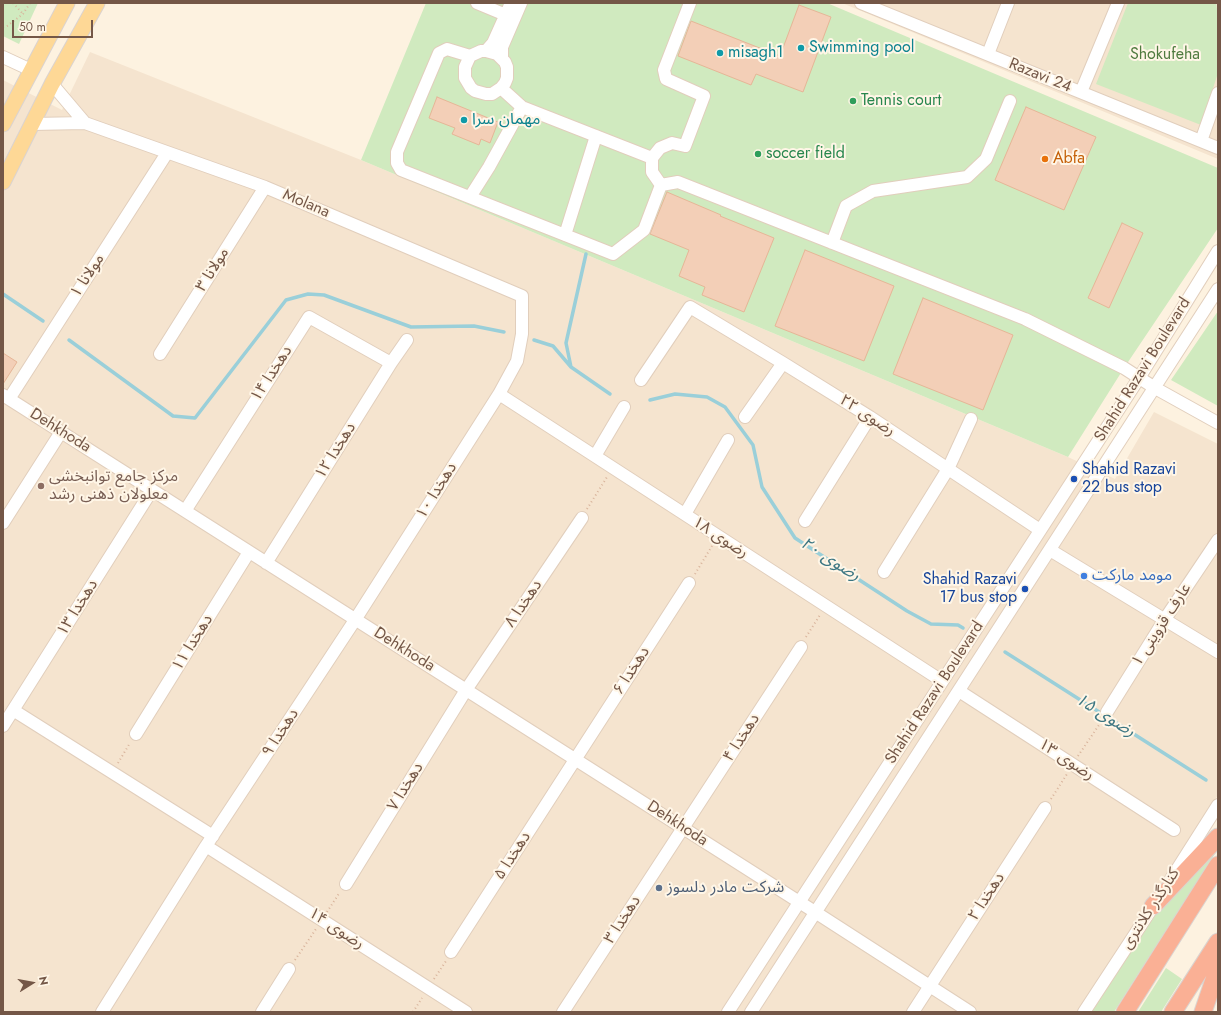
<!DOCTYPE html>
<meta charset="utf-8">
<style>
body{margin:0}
#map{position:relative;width:1221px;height:1015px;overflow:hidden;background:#fdf2e0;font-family:Jost,sans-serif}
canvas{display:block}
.frame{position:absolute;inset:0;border:4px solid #745747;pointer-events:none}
.north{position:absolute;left:12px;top:963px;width:40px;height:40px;-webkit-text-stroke:3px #fff6e7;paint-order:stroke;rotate:79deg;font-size:11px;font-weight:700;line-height:16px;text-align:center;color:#745747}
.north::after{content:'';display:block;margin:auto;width:14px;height:18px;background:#745747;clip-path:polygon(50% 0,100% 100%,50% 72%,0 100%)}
.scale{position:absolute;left:12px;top:20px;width:81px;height:18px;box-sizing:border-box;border:2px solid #745747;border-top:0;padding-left:5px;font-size:12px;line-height:14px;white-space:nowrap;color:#745747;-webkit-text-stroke:3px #fff6e7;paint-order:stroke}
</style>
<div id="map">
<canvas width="1221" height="1015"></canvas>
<div class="frame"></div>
<div class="north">N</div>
<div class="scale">50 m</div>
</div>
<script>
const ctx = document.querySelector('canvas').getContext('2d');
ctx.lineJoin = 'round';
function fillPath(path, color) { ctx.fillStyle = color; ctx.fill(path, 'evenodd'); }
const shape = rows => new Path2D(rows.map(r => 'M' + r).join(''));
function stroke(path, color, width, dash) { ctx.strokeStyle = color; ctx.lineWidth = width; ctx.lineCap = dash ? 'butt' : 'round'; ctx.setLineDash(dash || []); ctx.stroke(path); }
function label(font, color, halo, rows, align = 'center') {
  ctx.font = font + ' Jost,"Noto Sans Arabic",sans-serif'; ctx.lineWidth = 4; ctx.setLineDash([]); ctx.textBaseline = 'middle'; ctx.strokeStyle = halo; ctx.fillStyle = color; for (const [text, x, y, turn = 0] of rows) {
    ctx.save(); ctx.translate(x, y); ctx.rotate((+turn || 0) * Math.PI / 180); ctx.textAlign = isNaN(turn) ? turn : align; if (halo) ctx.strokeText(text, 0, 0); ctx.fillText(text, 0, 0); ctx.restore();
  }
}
fillPath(shape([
 [842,3,1218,3,1218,159],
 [90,52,361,160,1068,457,1115,479,1154,412,1218,444,1218,795,1079,1012,3,1012,3,80,62,110]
]), '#f5e4cf');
fillPath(shape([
 [3,3,38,3,19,44,3,36],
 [426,3,827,3,1218,168,1218,228,1124,368,1068,457,361,160],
 [1128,3,1216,3,1218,15,1217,76,1201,125,1096,84],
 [1218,311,1218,406,1171,380],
 [1218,849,1114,1012,1089,1012,1151,919],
 [1166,968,1182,979,1161,1012,1138,1012]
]), '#d0eabf');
stroke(shape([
 [3,294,43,321],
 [69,340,173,416,195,418,286,300,308,294,324,295,411,327,474,326,504,332],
 [534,340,553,346,571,367,610,394],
 [571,367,566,343,586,254],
 [650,400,675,394,707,397,725,407,753,445,762,487,795,538,907,611,931,624,958,625,963,628],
 [1005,652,1206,780]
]), '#9acfd9', 3.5);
const building = shape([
 [799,5,831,17,803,92,756,74,751,85,678,56,691,21,780,56,799,5],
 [437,97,498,122,490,143,481,139,479,145,452,134,455,128,429,118,437,97],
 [1026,107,1096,137,1064,210,995,180,1026,107],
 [667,192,721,215,720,216,774,238,744,312,702,295,705,287,679,276,689,250,650,234,667,192],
 [1122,223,1143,233,1109,308,1088,298,1122,223],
 [805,250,894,286,864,361,775,326,805,250],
 [923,298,1013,335,983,410,893,374,923,298],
 [3,353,17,362,3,384,3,353]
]);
fillPath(building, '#f3cfb7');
stroke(building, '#e6b697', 1);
const minor = shape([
 [477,3,513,18],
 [690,3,664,70,666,79,704,96,685,146,672,143,660,148,652,158,652,172,661,185,678,182,1025,319,1124,368,1155,388,1218,423],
 [861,3,1218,148],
 [481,51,486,51,497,54,505,62,507,67,507,78,505,83,501,88,492,94,486,94,475,91,471,88,465,78,465,67,470,56,481,51],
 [486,51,493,43,511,3],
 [988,54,1008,3],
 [470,56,447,49,439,53,397,152,397,163,401,170,613,254,644,230,661,185],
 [3,57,31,70],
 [502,57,502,47,521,3],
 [52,84,85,123],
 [501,88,522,107,652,158],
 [1081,92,1118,3],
 [32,124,85,123,265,187,522,296,522,334,517,361,499,394,355,620,206,846,102,1012],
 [1201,141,1218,93],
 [470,197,489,167,522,107],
 [565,235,596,136],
 [832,243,846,206,873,191,967,177,986,159,1010,101],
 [160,354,265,187],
 [641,380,690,307,783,363,870,417,1040,530],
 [499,394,942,681],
 [3,395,815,912,970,1012],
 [9,399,167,153],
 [745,417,783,363],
 [595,456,624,407],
 [185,511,309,317,391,363],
 [685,514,728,440],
 [805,521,870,417],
 [3,523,61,432],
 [1050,550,1218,652],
 [266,563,391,363,407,340],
 [884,572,948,469,971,419],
 [959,691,1174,830],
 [13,710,213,836],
 [1107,712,1165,619,1218,540],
 [3,726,152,490],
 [136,734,249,552],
 [206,846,466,1012],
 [1171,879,1218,805],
 [346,884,466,690,582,518],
 [451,952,689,583],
 [262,1012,289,969],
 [563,1012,801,647],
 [728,1012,1139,378,1218,251],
 [751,1012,1218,289],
 [913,1012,1045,808],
 [1084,1012,1158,899]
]);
const major = shape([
 [3,124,67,3],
 [3,182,52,84,97,3]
]);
const highway = shape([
 [1153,906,1218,837],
 [1125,1012,1218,865],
 [1173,1012,1218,942],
 [1203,1012,1218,968]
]);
stroke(minor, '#e1cebc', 14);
stroke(major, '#dbd3cf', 17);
stroke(highway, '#dbd3cf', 19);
stroke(shape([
 [13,3,23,14],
 [3,27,7,26,23,14,30,3],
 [587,509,607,477],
 [695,574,712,546],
 [806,637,820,615],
 [1078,756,1101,722],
 [118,763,130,743],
 [1051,799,1067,774],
 [327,912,340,892],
 [295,960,316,929],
 [434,979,446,961],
 [413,1012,422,998]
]), '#d8b39b', 2, [1, 3]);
stroke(minor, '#fff', 12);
stroke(major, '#fed896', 15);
stroke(highway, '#fab095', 17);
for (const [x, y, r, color] of [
 [801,48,4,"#0f9aa8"],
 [720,53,4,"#0f9aa8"],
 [853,101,4,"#2e9e5b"],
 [464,120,4,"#0f9aa8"],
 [758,154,4,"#2e9e5b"],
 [1045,159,4,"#e8710a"],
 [1074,479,4,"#1a4fb4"],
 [41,486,4,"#8d6e63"],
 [1084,576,4,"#3f7fe0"],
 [1025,589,4,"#1a4fb4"],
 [659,888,4,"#5c6f8a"]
]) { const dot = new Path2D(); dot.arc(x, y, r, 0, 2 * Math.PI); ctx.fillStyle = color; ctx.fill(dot); stroke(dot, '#fff6e7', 1.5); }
label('16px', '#0d838f', '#fff6e7', [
 ["Swimming pool",809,48],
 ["misagh1",728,53],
 ["مهمان سرا",472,120]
], 'left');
label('16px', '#507b3f', '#fff6e7', [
 ["Shokufeha",1165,55]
]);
label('16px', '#745747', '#fff6e7', [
 ["Razavi 24",1040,76,22],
 ["Molana",306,204,23],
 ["مولانا ۳",213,270,-58],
 ["مولانا ۱",88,276,-57],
 ["Shahid Razavi Boulevard",1143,370,-58],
 ["دهخدا ۱۴",272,374,-57],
 ["رضوی ۲۲",867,416,33],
 ["Dehkhoda",60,431,32],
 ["دهخدا ۱۲",336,451,-58],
 ["دهخدا ۱۰",437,491,-58],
 ["رضوی ۱۸",720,538,33],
 ["دهخدا ۸",524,604,-56],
 ["دهخدا ۱۳",78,608,-58],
 ["عارف قزوینی ۱",1162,625,-57],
 ["دهخدا ۱۱",193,643,-58],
 ["Dehkhoda",404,650,32],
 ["دهخدا ۶",632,671,-57],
 ["Shahid Razavi Boulevard",935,693,-57],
 ["دهخدا ۹",281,733,-57],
 ["دهخدا ۴",742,738,-57],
 ["رضوی ۱۳",1066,760,33],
 ["دهخدا ۷",406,787,-58],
 ["Dehkhoda",677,824,33],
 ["دهخدا ۵",513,856,-57],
 ["دهخدا ۲",987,897,-57],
 ["کنارگذر کلانتری",1151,909,-57],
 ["دهخدا ۳",623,920,-57],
 ["رضوی ۱۴",336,929,33]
]);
label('16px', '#27864d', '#fff6e7', [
 ["Tennis court",861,101],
 ["soccer field",766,154]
], 'left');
label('16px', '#c56008', '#fff6e7', [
 ["Abfa",1053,159]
], 'left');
label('16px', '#164399', '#fff6e7', [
 ["Shahid Razavi",1082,470],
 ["22 bus stop",1082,488],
 ["Shahid Razavi",1017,580,"right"],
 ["17 bus stop",1017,598,"right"]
], 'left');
label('16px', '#785e54', '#fff6e7', [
 ["مرکز جامع توانبخشی",49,477],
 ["معلولان ذهنی رشد",49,495]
], 'left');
label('16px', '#366cbe', '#fff6e7', [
 ["مومد مارکت",1092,576]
], 'left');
label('16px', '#4e5e75', '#fff6e7', [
 ["شرکت مادر دلسوز",667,888]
], 'left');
label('italic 17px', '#3d7682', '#fff6e7', [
 ["رضوی ۲۰",830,560,32],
 ["رضوی ۱۵",1105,716,32]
]);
</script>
